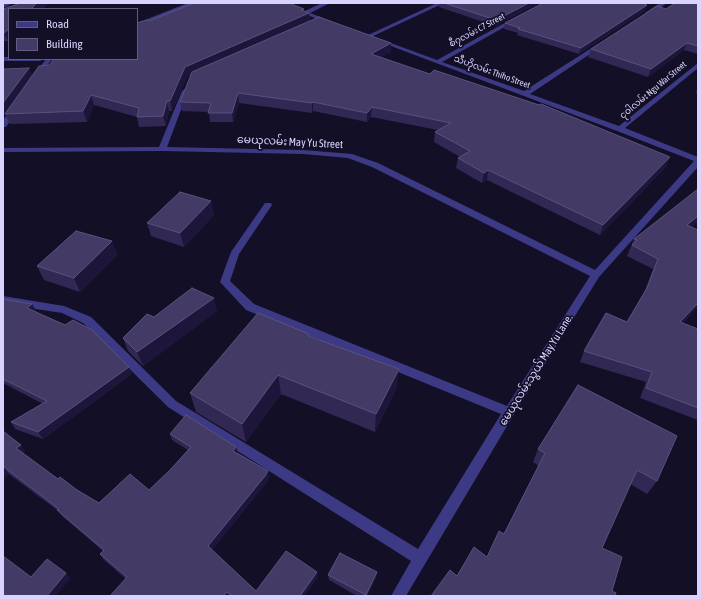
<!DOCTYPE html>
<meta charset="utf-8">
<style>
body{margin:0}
#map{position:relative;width:701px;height:599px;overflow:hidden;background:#130f26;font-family:"Asap Condensed",sans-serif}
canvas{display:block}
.frame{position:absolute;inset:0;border:4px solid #d9d4ff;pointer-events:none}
.legend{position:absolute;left:8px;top:8px;width:130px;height:52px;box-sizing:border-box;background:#130f26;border:1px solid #625e7d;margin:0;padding:5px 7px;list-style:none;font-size:12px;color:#d9d4ff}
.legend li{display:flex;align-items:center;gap:8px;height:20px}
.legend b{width:20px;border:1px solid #625e7d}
</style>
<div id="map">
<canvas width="701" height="599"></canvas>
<div class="frame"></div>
<ul class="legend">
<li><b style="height:5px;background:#3d3a85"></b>Road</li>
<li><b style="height:11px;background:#433a66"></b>Building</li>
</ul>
</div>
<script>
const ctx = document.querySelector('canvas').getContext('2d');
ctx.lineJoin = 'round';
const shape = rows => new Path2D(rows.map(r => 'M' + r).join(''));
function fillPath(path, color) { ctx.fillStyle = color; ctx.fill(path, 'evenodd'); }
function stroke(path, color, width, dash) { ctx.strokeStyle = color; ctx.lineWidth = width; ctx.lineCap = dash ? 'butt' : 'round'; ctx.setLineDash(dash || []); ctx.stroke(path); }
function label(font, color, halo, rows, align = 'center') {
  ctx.font = font + ' "Asap Condensed","Noto Sans Myanmar",sans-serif'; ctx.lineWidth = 3.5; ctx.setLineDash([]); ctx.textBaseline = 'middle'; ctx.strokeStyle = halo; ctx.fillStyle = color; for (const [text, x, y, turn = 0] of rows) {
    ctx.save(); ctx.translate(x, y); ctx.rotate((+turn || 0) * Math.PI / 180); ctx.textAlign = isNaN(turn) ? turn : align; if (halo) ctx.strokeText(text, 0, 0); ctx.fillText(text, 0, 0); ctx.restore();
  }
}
fillPath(shape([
 [5,3,13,3,3,8,3,4,5,3],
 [188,3,196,3,137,27,137,23,188,3],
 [276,3,284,3,305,11,322,3,330,3,310,13,333,22,328,23,276,3],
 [437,3,444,3,371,37,366,36,437,3],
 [660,3,667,3,649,15,645,15,645,13,660,3],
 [514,18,519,19,442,62,524,91,598,44,602,44,602,46,530,94,619,126,698,63,698,68,625,128,698,157,698,167,599,277,513,416,406,596,391,596,411,561,168,407,83,323,62,313,3,304,3,296,64,306,91,317,176,401,418,549,501,414,246,310,220,282,231,252,265,203,271,203,272,205,239,254,230,281,254,304,507,406,590,276,372,167,348,158,303,154,162,151,3,152,3,148,159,147,182,91,185,89,188,91,167,147,303,150,352,154,378,163,595,270,694,161,617,131,375,40,380,39,437,60,514,18],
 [3,57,9,57,9,59,43,59,40,61,3,61,3,57],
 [46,59,52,59,39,76,35,76,34,75,46,59],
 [15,106,19,108,6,127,3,127,3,120,13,107,15,106]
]), '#3d3a85');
fillPath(shape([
 [48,3,42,9,9,9,8,41,3,41,3,9],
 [439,3,539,3,495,26,439,7],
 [698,3,698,54,684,50,648,77,588,57,591,49,666,9],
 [645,11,579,54,517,35,518,33,504,29,505,23],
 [305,12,309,13,310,21,391,43,391,52,381,57,666,167,600,235,487,180,482,183,456,168,458,158,460,157,434,142,435,132,438,130,371,117,367,122,313,111,312,113,239,103,233,122,210,122,209,112,182,111,180,102,191,75,187,77,172,111,169,111,166,126,139,127,137,117,94,105,87,122,10,124,5,114,29,68,32,76,49,65,149,21],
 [698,88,698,94,696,93],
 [698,189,698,222,691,227,698,230,698,306,683,323,698,329,698,420,640,398,646,382,580,362,584,351,627,322,644,293,653,269,627,256,634,239],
 [211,201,214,215,184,247,151,236,147,223],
 [112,241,117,255,80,292,44,280,37,266],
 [3,299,32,304,36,311,35,312,132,374,43,439,15,429,11,422,43,404,3,383],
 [217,311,143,366,128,351,123,338,154,317],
 [309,334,309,336,397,388,375,432,281,394,246,442,196,412,190,393],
 [578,385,657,481,647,494,630,484,602,548,612,591,457,576,487,557,504,534,539,466,533,462,538,449],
 [3,431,25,451,23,453,58,479,99,503,149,490,170,470,188,450,172,440,170,434,238,453,268,471,269,477,267,482,212,550,256,591,318,577,304,596,110,596,126,579,104,560,100,554,103,551,62,516,57,510,9,474,3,479],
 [377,572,376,578,367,596,357,596,329,580,328,575]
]), '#312854');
fillPath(shape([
 [37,3,48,3,42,9,31,9],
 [529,3,539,3,495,26,496,20],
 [647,5,645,11,579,54,581,48],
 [304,9,305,15,309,13,310,22,187,77,172,111,170,101,185,67],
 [9,29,9,40,8,41,4,33],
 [391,43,391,52,371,63,371,54],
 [687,43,684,50,648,77,651,69],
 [29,68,32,76,3,117,3,103],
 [238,93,239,103,233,122,232,113],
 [91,95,94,105,87,122,83,111],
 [167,101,169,111,166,126,163,116],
 [313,102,313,111,312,113,312,103],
 [372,107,371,117,367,122,367,113],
 [670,157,666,167,600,235,603,225],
 [488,170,487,180,482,183,484,173],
 [211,201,214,215,184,247,180,233],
 [698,216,698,222,682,235,687,225],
 [112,241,117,255,80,292,74,278],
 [214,298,217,311,143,366,137,352],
 [698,303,698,306,674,332,680,322],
 [32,304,36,311,31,315,27,308],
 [129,367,132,374,43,439,38,432],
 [399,369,397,388,375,432,376,414],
 [278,375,281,394,246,442,242,424],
 [21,445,25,451,21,455,16,448],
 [236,447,238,453,233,451],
 [4,467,9,474,3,479,3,468],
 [268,471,269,477,267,482,211,552,208,546],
 [317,572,318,577,304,596,300,596],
 [377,572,376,578,367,596,366,596],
 [66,573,71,578,56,596,47,596],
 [227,592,229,596,223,596]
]), '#1d163a');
const building = shape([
 [21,3,37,3,31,9,9,9,9,29,4,33,3,33,3,9,21,3],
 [194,3,289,3,304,9,301,10,309,13,185,67,170,101,167,101,163,116,137,117,139,108,91,95,83,111,5,114,39,66,49,65,54,59,137,59,137,23,147,20,149,21,194,3],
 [444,3,529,3,496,20,444,3],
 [543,3,640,3,647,5,581,48,518,29,520,28,505,23,543,3],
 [675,3,698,3,698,46,687,43,651,69,591,49,657,6,666,9,675,3],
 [319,17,391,43,371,54,430,74,434,70,539,105,541,104,670,157,603,225,488,170,484,173,458,158,470,151,435,132,451,123,372,107,367,113,313,102,312,103,238,93,232,113,208,113,211,103,180,102,192,72,319,17],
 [29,68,3,103,3,69,29,68],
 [698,189,698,216,687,225,698,230,698,303,680,322,698,329,698,408,646,388,652,372,584,351,606,313,627,322,647,288,658,259,632,245,637,240,634,239,698,189],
 [180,192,211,201,180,233,147,223,180,192],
 [76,231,112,241,74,278,37,266,76,231],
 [192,288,214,298,137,352,123,338,147,314,154,317,192,288],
 [3,299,32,304,27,308,65,325,73,320,92,330,129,367,38,432,11,422,47,401,3,379,3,299],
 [258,313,309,334,308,336,399,369,376,414,278,375,242,424,190,393,258,313],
 [578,385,677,436,657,481,637,470,602,548,622,557,612,591,616,593,615,596,431,596,450,570,457,576,474,547,487,557,499,531,504,534,545,453,538,449,578,385],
 [186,415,236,447,233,451,268,471,265,476,208,546,256,591,286,551,317,572,300,596,233,596,227,592,223,596,110,596,127,577,100,554,104,550,57,510,59,509,4,467,3,468,3,431,21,445,16,448,58,479,60,477,77,490,99,503,130,474,149,490,170,470,191,447,170,434,186,415],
 [340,553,377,572,366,595,328,575,340,553],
 [3,556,31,577,47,559,66,573,47,596,3,596,3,556]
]);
fillPath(building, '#433a66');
stroke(building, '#5a527e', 1);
label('9px', '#d9d4ff', '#130f26', [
 ["စီ၇လမ်း C7 Street",477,30,-28],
 ["သီဟိုလမ်း Thiho Street",492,72,20],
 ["ငုဝါလမ်း Ngu War Street",653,90,-40]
]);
label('11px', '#d9d4ff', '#130f26', [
 ["မေယုလမ်း May Yu Street",290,142,3],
 ["မေယုလမ်းသွယ် May Yu Lane.",536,370,-58]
]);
</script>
